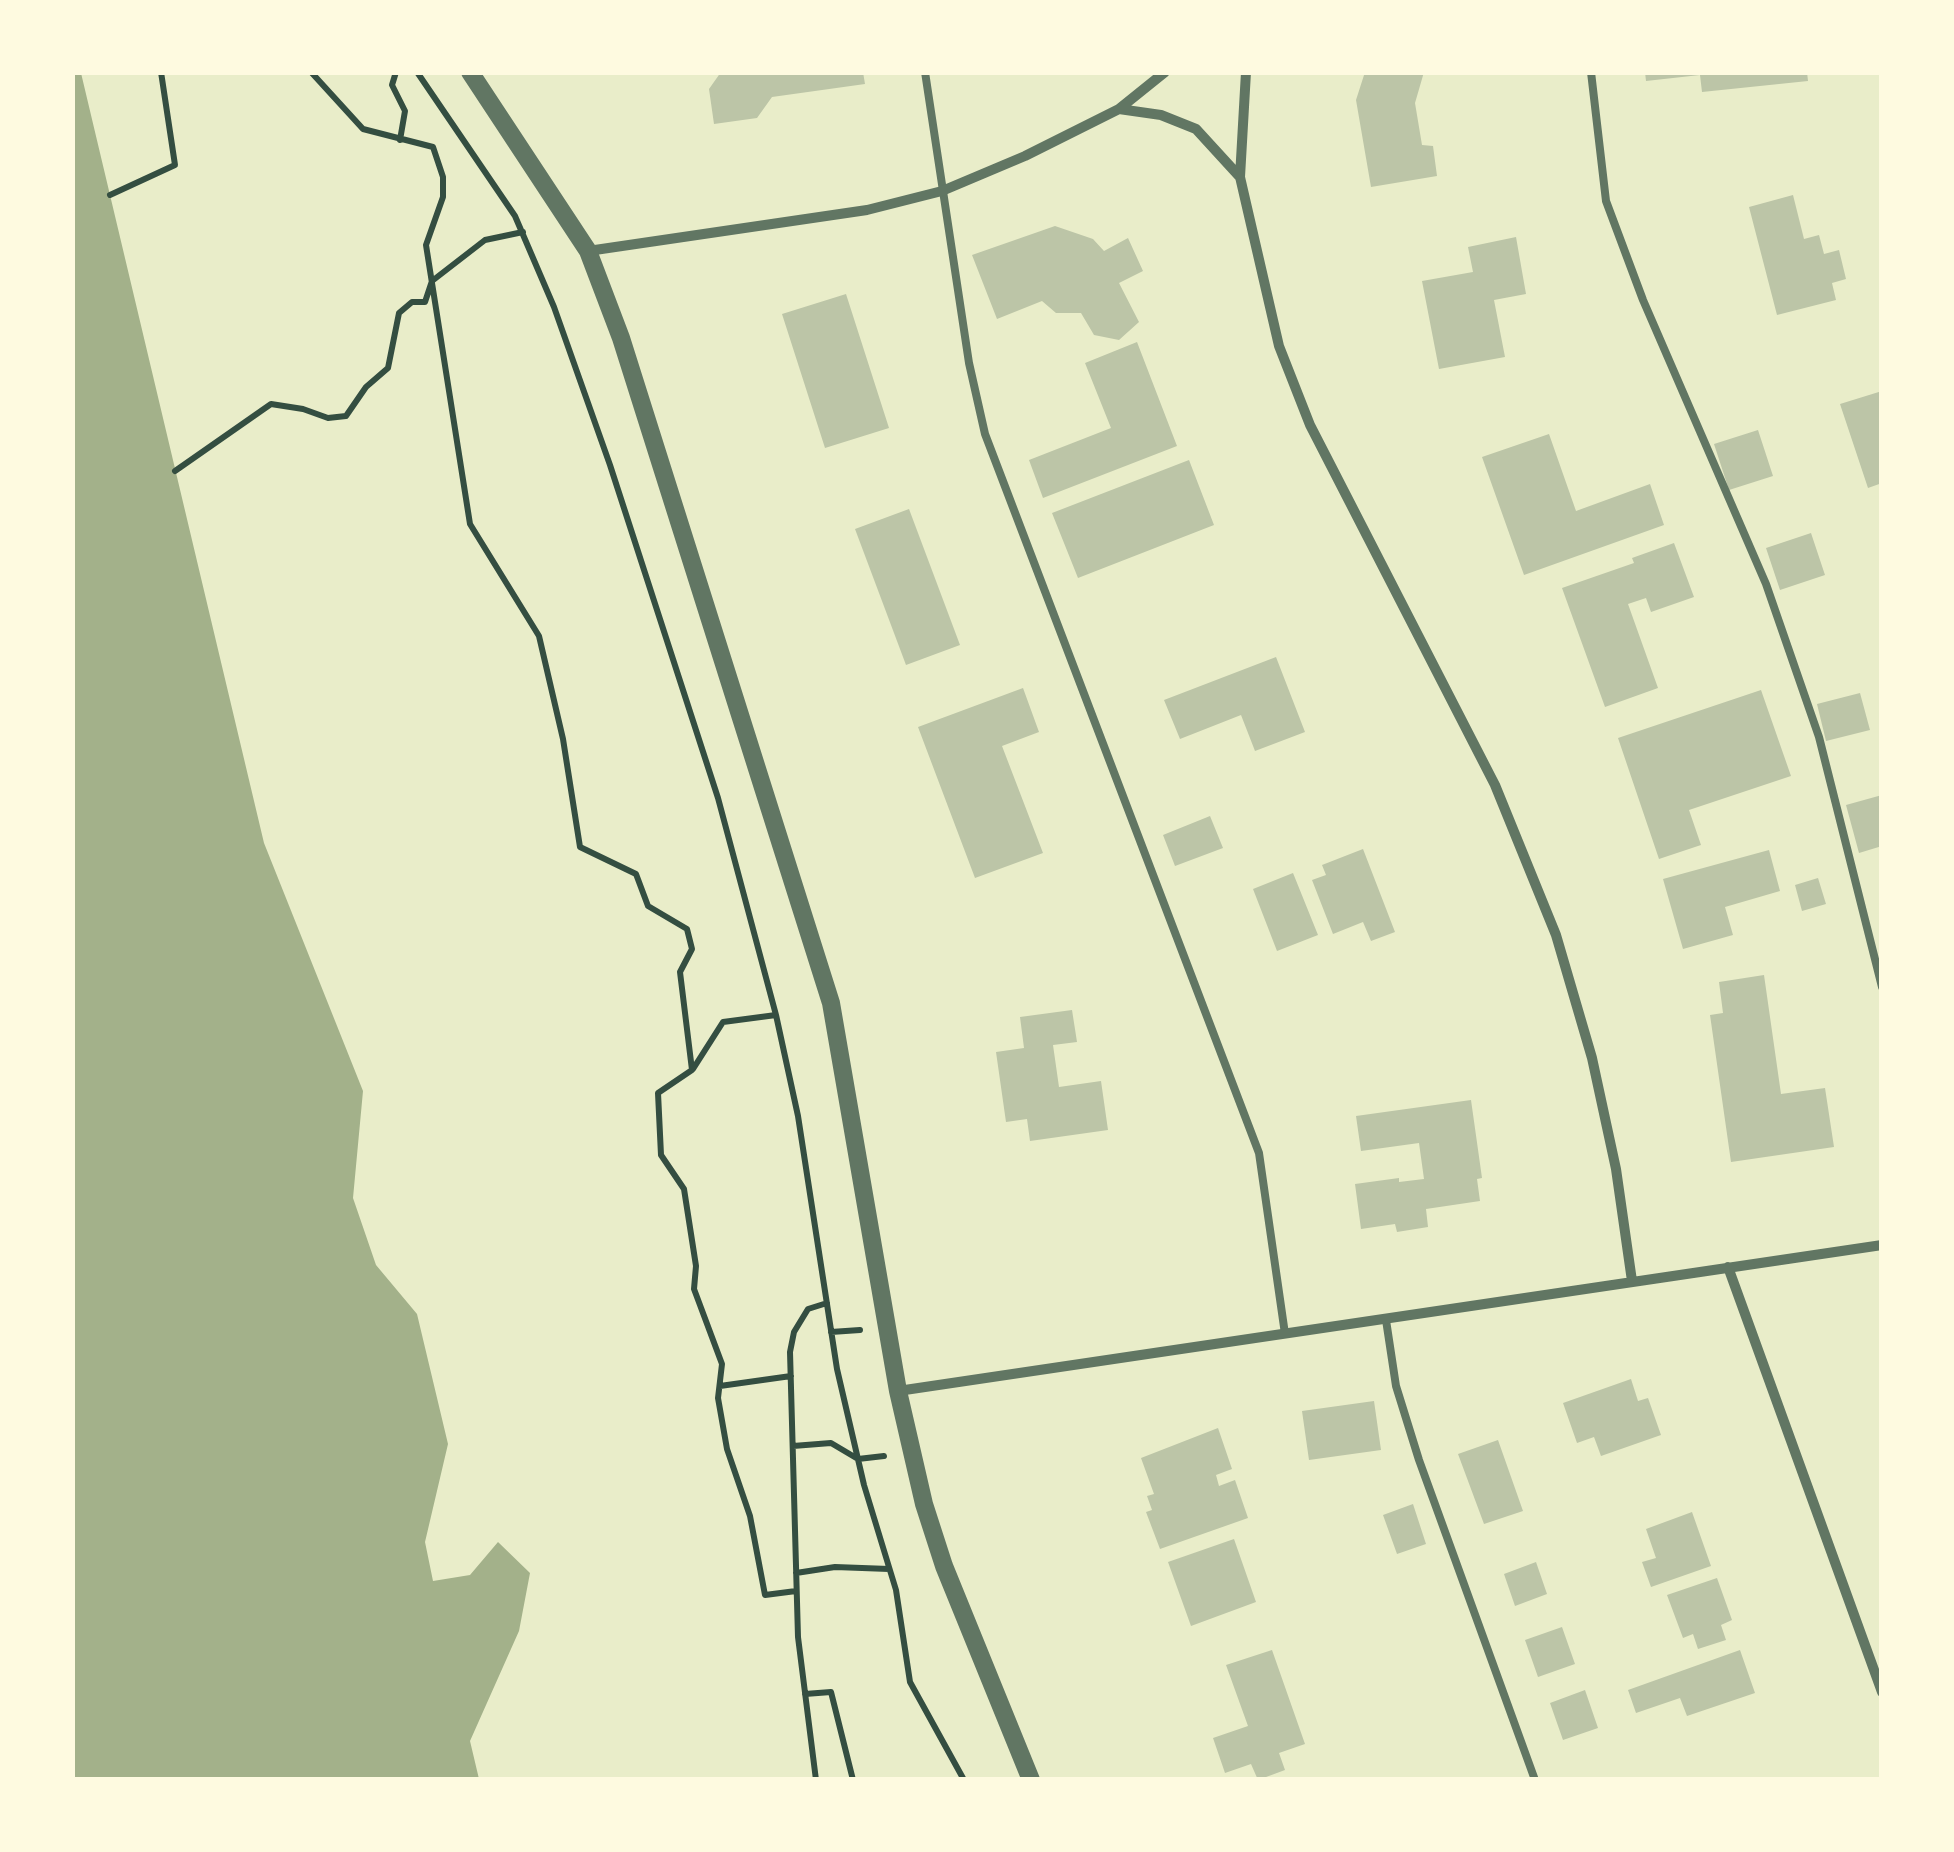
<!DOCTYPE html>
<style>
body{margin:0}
#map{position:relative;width:1954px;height:1852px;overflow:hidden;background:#e9edc9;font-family:"Titillium Web",sans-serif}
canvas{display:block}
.frame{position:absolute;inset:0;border:75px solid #fefae0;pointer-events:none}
</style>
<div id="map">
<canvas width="1954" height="1852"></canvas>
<div class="frame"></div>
</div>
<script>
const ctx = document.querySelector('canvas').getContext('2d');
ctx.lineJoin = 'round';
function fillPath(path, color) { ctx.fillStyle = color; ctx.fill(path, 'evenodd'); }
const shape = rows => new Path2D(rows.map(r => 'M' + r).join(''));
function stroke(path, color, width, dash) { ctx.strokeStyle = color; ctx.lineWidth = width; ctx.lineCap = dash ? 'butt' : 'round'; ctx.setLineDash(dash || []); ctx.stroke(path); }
fillPath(shape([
 [72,73,81,73,264,843,363,1091,353,1198,376,1265,417,1314,448,1444,425,1542,433,1581,470,1575,498,1542,530,1573,519,1631,470,1741,479,1779,73,1779]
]), '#a3b18a');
fillPath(shape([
 [721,72,863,72,865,84,772,97,757,118,714,124,709,89],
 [1365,72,1424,72,1415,103,1422,145,1433,146,1437,176,1371,187,1356,100],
 [1645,72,1807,72,1808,81,1702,92,1700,75,1646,81],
 [1793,195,1804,239,1819,235,1824,254,1839,250,1846,279,1832,283,1836,300,1777,315,1749,207],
 [1055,226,1093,239,1104,251,1128,238,1143,271,1119,283,1139,322,1119,340,1094,335,1081,313,1056,313,1042,301,997,319,972,255],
 [1516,237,1526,294,1494,300,1505,357,1439,369,1422,281,1473,272,1468,247],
 [846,294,889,428,825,448,782,314],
 [1137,342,1177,446,1043,498,1029,460,1111,428,1085,363],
 [1882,391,1882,483,1868,488,1840,404],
 [1758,430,1773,476,1729,490,1714,444],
 [1549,434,1576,511,1650,484,1664,525,1524,575,1482,457],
 [1189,460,1214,525,1078,578,1052,513],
 [909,509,960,645,906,665,855,529],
 [1811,533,1825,575,1780,590,1766,548],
 [1674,543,1694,597,1651,612,1646,598,1628,604,1658,688,1605,707,1562,588,1634,563,1632,558],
 [1276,657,1305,732,1255,751,1241,715,1180,739,1164,700],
 [1023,688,1039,732,1002,746,1043,853,975,878,918,727],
 [1761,690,1791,776,1689,810,1701,845,1659,859,1618,738],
 [1860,693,1870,730,1826,741,1817,704],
 [1882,795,1882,846,1859,853,1846,805],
 [1210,816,1223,848,1175,866,1163,835],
 [1363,849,1395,932,1371,941,1363,922,1333,934,1312,880,1326,875,1322,865],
 [1769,850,1780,891,1725,907,1733,935,1683,949,1663,879],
 [1293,873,1318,935,1277,951,1253,889],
 [1818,878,1826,904,1802,911,1795,885],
 [1764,975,1781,1094,1825,1088,1834,1147,1731,1162,1710,1015,1723,1013,1719,982],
 [1072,1010,1077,1042,1053,1045,1059,1087,1101,1081,1108,1130,1030,1141,1027,1119,1006,1122,996,1052,1024,1048,1020,1017],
 [1471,1100,1482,1178,1477,1179,1480,1201,1426,1209,1428,1227,1397,1232,1395,1224,1361,1229,1355,1184,1399,1178,1399,1182,1424,1179,1419,1143,1361,1151,1356,1116],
 [1631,1379,1638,1401,1648,1398,1661,1435,1601,1456,1594,1437,1577,1443,1563,1403],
 [1374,1401,1381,1450,1309,1460,1302,1411],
 [1218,1428,1232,1469,1216,1475,1219,1486,1235,1480,1248,1518,1160,1549,1146,1512,1152,1510,1147,1496,1154,1494,1141,1458],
 [1498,1440,1523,1511,1484,1524,1458,1454],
 [1413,1504,1426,1544,1397,1554,1383,1515],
 [1692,1512,1711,1566,1651,1587,1642,1562,1656,1558,1646,1529],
 [1234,1539,1256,1602,1191,1626,1168,1562],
 [1536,1562,1547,1594,1515,1606,1504,1574],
 [1717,1578,1732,1620,1721,1625,1726,1640,1698,1649,1693,1634,1683,1638,1667,1595],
 [1562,1627,1575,1664,1538,1677,1525,1640],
 [1272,1650,1305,1744,1279,1753,1285,1770,1258,1780,1251,1764,1225,1773,1213,1738,1248,1726,1226,1665],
 [1740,1650,1755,1693,1687,1716,1680,1698,1636,1713,1628,1690],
 [1585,1690,1598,1728,1563,1740,1550,1703]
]), '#bcc5a7');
stroke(shape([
 [311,72,363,129,433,147,443,177,443,197,426,245,470,524,539,636,563,739,580,847,636,874,648,906,687,929,692,949,680,972,692,1070,658,1093,661,1155,684,1189,696,1266,694,1289,722,1364,718,1398,727,1449,750,1516,765,1595,796,1591],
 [396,72,392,85,405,111,400,140],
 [417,72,515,216,554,307,610,465,718,798,776,1015,798,1116,837,1369,864,1485,896,1590,910,1682,964,1780],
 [110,195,175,165,161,72],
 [175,471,271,404,303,409,328,418,346,416,366,387,388,368,399,313,412,302,425,302,432,281,485,240,523,232],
 [693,1069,723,1022,776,1015],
 [831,1332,860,1330],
 [720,1386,791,1376],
 [793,1446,831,1443,858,1459,884,1456],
 [796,1573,835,1567,889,1569],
 [805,1694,831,1692,853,1780],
 [816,1780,798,1637,790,1352,794,1332,808,1309,827,1303]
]), '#344e41', 6);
stroke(shape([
 [925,72,969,363,985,434,1259,1153,1285,1334],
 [1591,72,1606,201,1643,300,1766,584,1819,737,1882,987],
 [1386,1320,1396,1386,1419,1460,1535,1780]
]), '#617663', 8);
stroke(shape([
 [1246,72,1240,177,1279,346,1310,425,1495,785,1556,935,1592,1058,1616,1169,1632,1281],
 [1119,109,1161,115,1196,129,1239,176],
 [588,251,867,210,942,191,1025,156,1119,109,1165,72],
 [1728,1267,1882,1692],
 [898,1391,1882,1245]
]), '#617663', 10);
stroke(shape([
 [470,72,588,251,621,338,831,1003,898,1391,924,1504,944,1566,1031,1780]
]), '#617663', 18);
</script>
